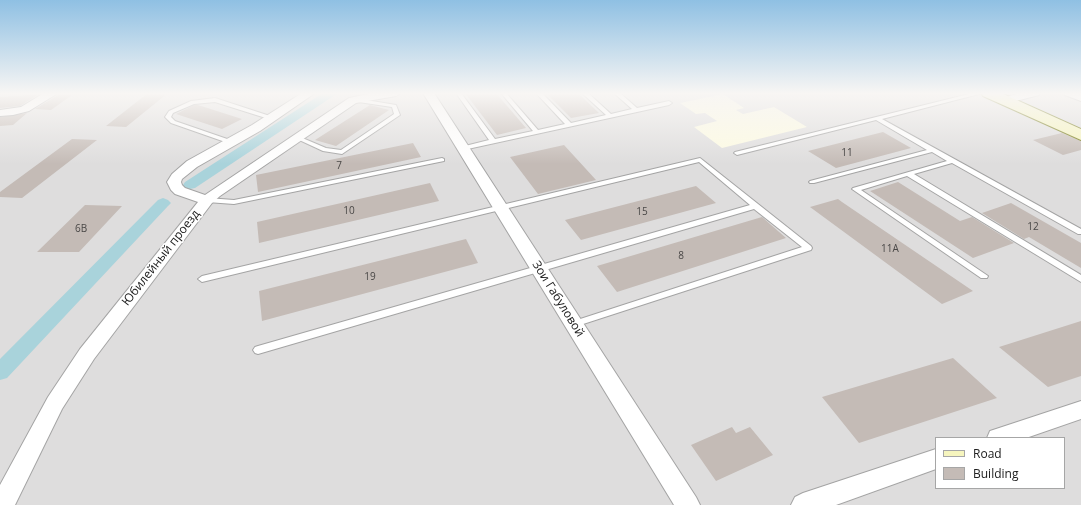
<!DOCTYPE html>
<meta charset="utf-8">
<style>
body{margin:0}
#map{position:relative;width:1081px;height:505px;overflow:hidden;background:#f0ece6;font-family:"Open Sans",sans-serif}
canvas{display:block}
.legend{position:absolute;left:935px;top:437px;width:130px;height:52px;box-sizing:border-box;background:#fff;border:1px solid #a6a6a6;margin:0;padding:5px 7px;list-style:none;font-size:12px;color:#202020}
.legend li{display:flex;align-items:center;gap:8px;height:20px}
.legend b{width:20px;border:1px solid #a6a6a6}
</style>
<div id="map">
<canvas width="1081" height="505"></canvas>
<ul class="legend">
<li><b style="height:5px;background:#f6f5be"></b>Road</li>
<li><b style="height:11px;background:#c4bbb6"></b>Building</li>
</ul>
</div>
<script>
const ctx = document.querySelector('canvas').getContext('2d');
ctx.lineJoin = 'round';
function fillPath(path, color) { ctx.fillStyle = color; ctx.fill(path, 'evenodd'); }
const shape = rows => new Path2D(rows.map(r => 'M' + r).join(''));
function stroke(path, color, width, dash) { ctx.strokeStyle = color; ctx.lineWidth = width; ctx.lineCap = dash ? 'butt' : 'round'; ctx.setLineDash(dash || []); ctx.stroke(path); }
function label(font, color, halo, rows, align = 'center') {
  ctx.font = font + ' "Open Sans",sans-serif'; ctx.lineWidth = 3; ctx.setLineDash([]); ctx.textBaseline = 'middle'; ctx.strokeStyle = halo; ctx.fillStyle = color; for (const [text, x, y, turn = 0] of rows) {
    ctx.save(); ctx.translate(x, y); ctx.rotate((+turn || 0) * Math.PI / 180); ctx.textAlign = isNaN(turn) ? turn : align; if (halo) ctx.strokeText(text, 0, 0); ctx.fillText(text, 0, 0); ctx.restore();
  }
}
fillPath(shape([
 [0,93,1081,93,1081,505,0,505],
 [936,438,1064,438,1064,488,936,488]
]), '#dedddd');
fillPath(shape([
 [723,94,744,108,736,110,743,114,774,107,807,127,722,148,694,127,717,121,705,113,696,114,680,103]
]), '#fdfbe2');
fillPath(shape([
 [323,93,338,93,195,188,190,189,185,188,183,185,185,182,323,93],
 [163,198,168,200,171,203,168,206,7,378,0,380,0,359,158,200,163,198]
]), '#a9d3db');
fillPath(shape([
 [148,93,168,93,126,127,106,126],
 [465,93,496,93,526,128,497,135],
 [546,93,578,93,599,113,571,118],
 [39,94,20,106,0,108,0,97],
 [58,95,72,95,51,110,35,109],
 [194,105,198,105,242,119,222,129,176,114],
 [370,105,389,110,336,146,315,140],
 [27,113,13,125,0,126,0,117],
 [883,132,911,148,836,168,808,151],
 [1062,133,1081,141,1081,150,1063,155,1033,140],
 [72,139,97,140,22,198,0,197,0,192],
 [413,143,421,157,258,192,256,175],
 [564,145,596,180,538,194,510,157],
 [898,182,960,221,972,217,1014,243,973,258,870,191],
 [430,183,439,201,259,243,257,222],
 [696,186,716,203,581,240,565,220],
 [838,199,842,202,973,291,942,304,810,207],
 [1011,203,1081,243,1081,268,1029,237,1024,239,982,213],
 [85,205,122,206,79,252,37,252],
 [762,217,786,238,617,292,597,266],
 [466,239,478,263,262,321,259,291],
 [1081,321,1081,376,1048,387,999,347],
 [953,358,997,398,859,443,822,397],
 [732,427,736,433,750,427,773,455,716,481,691,445]
]), '#c4bbb6');
const service = shape([
 [456,93,461,93,495,139,533,131,501,93,506,93,538,130,565,124,536,93,542,93,571,123,606,115,582,93,588,93,611,114,632,109,614,93,620,93,637,108,669,101,672,103,669,105,463,150,461,149,461,147,489,140,456,93],
 [973,93,983,93,882,119,1081,229,1081,234,1078,234,952,163,914,174,1081,275,1081,282,907,176,861,190,988,276,987,278,981,278,852,189,853,188,947,161,932,152,814,183,810,183,809,182,810,181,927,150,876,120,737,155,734,153,735,152,973,93],
 [215,98,273,117,274,118,269,119,215,102,194,104,173,113,171,117,175,121,233,141,234,142,231,144,171,123,165,117,169,111,191,101,215,98],
 [354,98,396,105,400,115,342,154,323,151,295,138,296,137,300,137,326,148,341,150,394,114,392,107,352,101,351,100,354,98],
 [442,158,444,159,444,161,234,204,207,202,203,200,207,198,234,200,442,158],
 [700,158,811,246,812,248,811,250,577,326,571,326,569,324,571,322,802,247,754,209,258,354,255,353,253,350,255,347,258,346,750,205,699,162,202,282,198,279,202,276,700,158]
]);
const minor = shape([
 [44,93,58,93,29,111,13,115,0,116,0,110,21,107,44,93],
 [302,93,315,93,260,131,197,167,182,179,181,182,182,185,185,188,205,195,349,98,373,93,401,93,396,96,356,103,220,196,212,203,94,359,62,409,15,505,0,505,0,485,48,397,80,349,198,202,175,194,171,190,167,182,172,174,187,161,252,125,302,93],
 [423,93,434,93,696,497,700,505,674,505,423,93],
 [1020,93,1040,93,1039,95,1004,104,998,101,1000,99,1020,93],
 [1064,93,1081,94,1081,101,1065,95,1064,93],
 [1081,401,1081,419,1026,438,987,438,990,431,1081,401],
 [936,449,936,469,836,505,791,505,795,497,803,493,936,449]
]);
const secondary = shape([
 [981,93,1001,93,1081,129,1081,140,983,96,981,93]
]);
stroke(service, '#a4a4a4', 2);
stroke(minor, '#a4a4a4', 2);
stroke(secondary, '#6f730b', 2);
fillPath(service, '#fff');
fillPath(minor, '#fff');
fillPath(secondary, '#f6f5be');
const sky = ctx.createLinearGradient(0, 0, 0, 164);
sky.addColorStop(0, '#8fc0e3');
sky.addColorStop(0.57, '#f8f6f4');
sky.addColorStop(1, '#f8f6f400');
ctx.fillStyle = sky;
ctx.fillRect(0, 0, 1081, 164);
label('10px', '#494746', null, [
 ["11",847,153],
 ["7",339,166],
 ["10",349,211],
 ["15",642,212],
 ["12",1033,227],
 ["6В",81,229],
 ["11А",890,249],
 ["8",681,256],
 ["19",370,277]
]);
label('12px', '#202020', '#fff', [
 ["Юбилейный проезд",161,258,-52],
 ["Зои Габуловой",558,299,58]
]);
</script>
